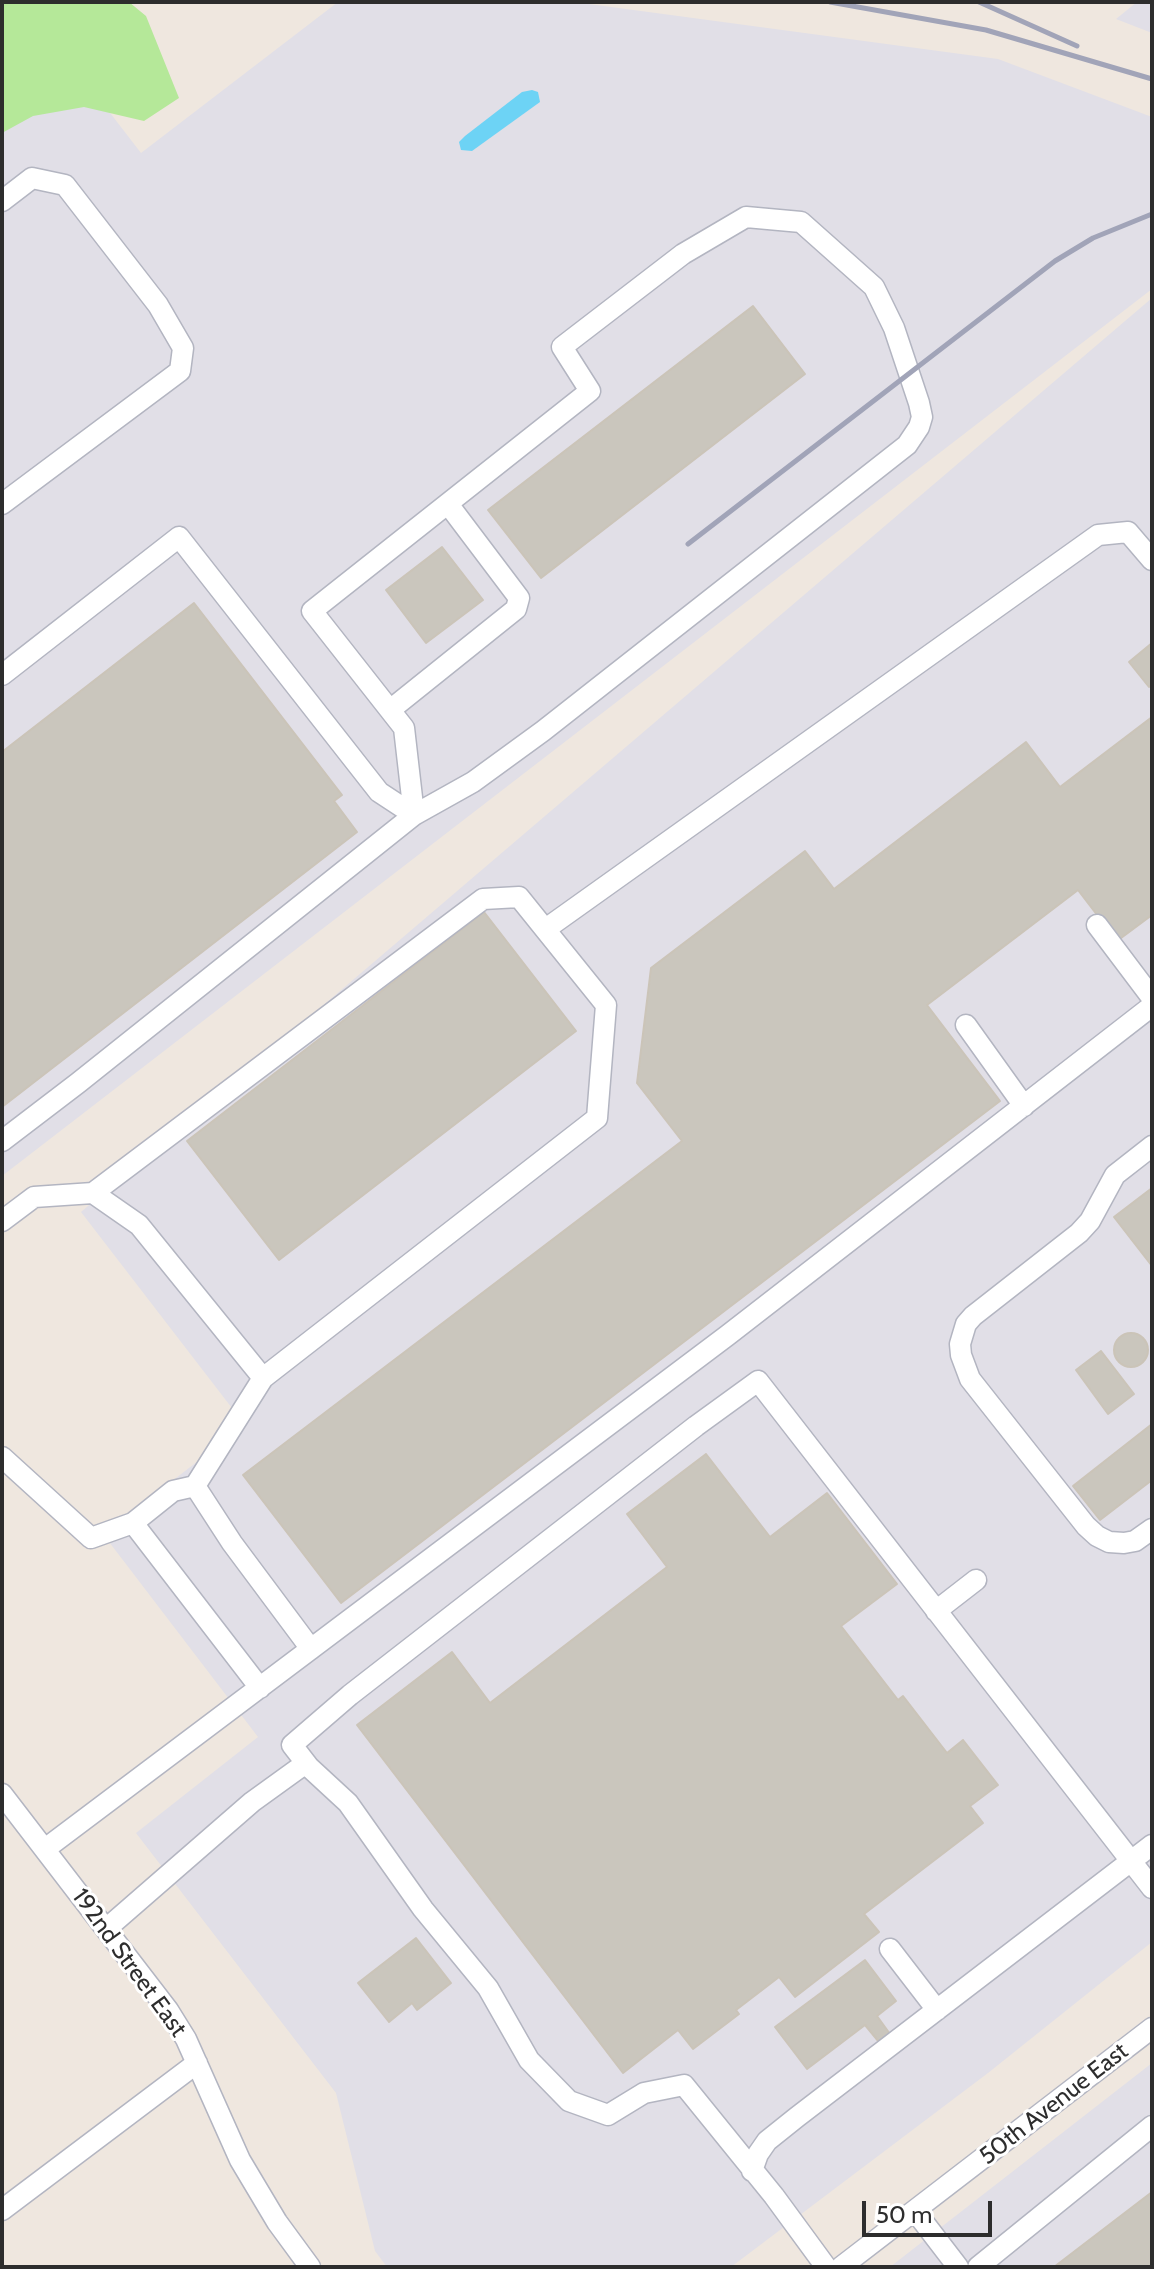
<!DOCTYPE html>
<style>
body{margin:0}
#map{position:relative;width:1154px;height:2269px;overflow:hidden;background:#efe7df;font-family:Cabin,sans-serif}
canvas{display:block}
.frame{position:absolute;inset:0;border:4px solid #2d2d2d;pointer-events:none}
.scale{position:absolute;left:862px;top:2201px;width:130px;height:36px;box-sizing:border-box;border:4px solid #2d2d2d;border-top:0;padding-left:10px;font-size:24px;line-height:28px;white-space:nowrap;color:#2d2d2d;-webkit-text-stroke:6px #fff;paint-order:stroke}
</style>
<div id="map">
<canvas width="1154" height="2269"></canvas>
<div class="frame"></div>
<div class="scale">50 m</div>
</div>
<script>
const ctx = document.querySelector('canvas').getContext('2d');
ctx.lineJoin = 'round';
function fillPath(path, color) { ctx.fillStyle = color; ctx.fill(path, 'evenodd'); }
const shape = rows => new Path2D(rows.map(r => 'M' + r).join(''));
function stroke(path, color, width, dash) { ctx.strokeStyle = color; ctx.lineWidth = width; ctx.lineCap = dash ? 'butt' : 'round'; ctx.setLineDash(dash || []); ctx.stroke(path); }
function label(font, color, halo, rows, align = 'center') {
  ctx.font = font + ' Cabin,sans-serif'; ctx.lineWidth = 6; ctx.setLineDash([]); ctx.textBaseline = 'middle'; ctx.strokeStyle = halo; ctx.fillStyle = color; for (const [text, x, y, turn = 0] of rows) {
    ctx.save(); ctx.translate(x, y); ctx.rotate((+turn || 0) * Math.PI / 180); ctx.textAlign = isNaN(turn) ? turn : align; if (halo) ctx.strokeText(text, 0, 0); ctx.fillText(text, 0, 0); ctx.restore();
  }
}
fillPath(shape([
 [338,2,574,2,998,59,1152,117,1152,289,2,1176,2,128,77,70,141,153],
 [1137,2,1152,2,1152,33,1116,19],
 [1152,298,1152,1942,988,2073,731,2267,387,2267,375,2251,336,2093,136,1833,258,1737,103,1534,245,1425,81,1212],
 [1152,2063,1152,2267,890,2267]
]), '#e1dfe7');
fillPath(shape([
 [2,2,129,2,146,16,179,98,144,121,84,107,33,116,2,133]
]), '#b5e899');
fillPath(shape([
 [532,90,538,92,540,102,472,151,461,150,459,142,465,136,522,92]
]), '#6dd3f5');
const building = shape([
 [753,306,805,374,541,578,488,510,753,306],
 [442,547,483,600,426,643,386,590,442,547],
 [194,603,342,795,334,801,357,832,2,1107,2,752,194,603],
 [1152,643,1152,685,1149,687,1129,662,1152,643],
 [1152,717,1152,915,1117,941,1078,890,927,1005,1000,1101,341,1603,243,1475,682,1141,637,1083,651,968,805,851,834,889,1026,742,1060,787,1152,717],
 [484,912,576,1031,279,1260,187,1141,484,912],
 [1152,1188,1152,1266,1114,1217,1152,1188],
 '1114 1350a17 17 0 1 1 34 0a17 17 0 1 1-34 0Z',
 [1101,1351,1134,1394,1108,1414,1076,1370,1101,1351],
 [1152,1424,1152,1480,1100,1520,1073,1486,1152,1424],
 [706,1454,770,1537,827,1493,897,1584,841,1626,898,1700,903,1696,947,1753,963,1740,998,1785,970,1806,983,1823,864,1914,879,1932,795,1997,779,1977,736,2010,739,2014,693,2049,678,2030,623,2073,357,1725,452,1652,490,1703,667,1567,627,1514,706,1454],
 [416,1938,451,1983,417,2010,412,2003,389,2022,358,1983,416,1938],
 [865,1960,896,2001,877,2016,890,2034,879,2042,865,2025,807,2069,775,2027,865,1960],
 [1152,2192,1152,2267,1054,2267,1152,2192]
]);
fillPath(building, '#cac6bd');
stroke(building, '#cbc4b8', 2);
const minor = shape([
 [2,201,32,178,65,185,158,305,183,348,180,371,2,504],
 [2,675,179,537,379,792,414,815],
 [390,710,516,609,519,598,448,504],
 [1097,925,1152,998],
 [547,928,1098,535,1128,532,1152,560],
 [966,1025,1024,1106],
 [2,1141,78,1083,414,815,473,782,543,731,907,445,919,427,922,417,919,403,894,328,874,287,801,222,746,217,683,254,562,347,590,391,312,611,404,728,414,815],
 [1152,1146,1115,1175,1090,1221,1079,1233,973,1316,966,1324,960,1344,961,1355,970,1379,1086,1526,1097,1536,1109,1542,1124,1543,1135,1541,1152,1529],
 [93,1193,139,1225,263,1378],
 [2,1221,34,1197,93,1193,483,899,519,897,606,1005,597,1118,263,1378,195,1486,173,1491,133,1523,91,1538,2,1457],
 [195,1486,232,1543,311,1649],
 [133,1523,260,1688],
 [936,1611,976,1580],
 [2,1794,168,2010,186,2039,240,2160,277,2222,310,2267],
 [45,1849,728,1335,1152,1006],
 [106,1929,252,1802,306,1763],
 [890,1949,937,2010],
 [752,2171,758,2154,767,2141,797,2117,1152,1845],
 [2,2210,197,2063],
 [915,2211,958,2267],
 [826,2267,774,2196,684,2085,644,2093,608,2115,569,2101,529,2060,488,1988,423,1909,348,1803,309,1767,292,1745,350,1695,696,1426,758,1381,1152,1888],
 [841,2267,1152,2028],
 [978,2267,1152,2126]
]);
stroke(minor, '#b3b5c1', 23);
stroke(minor, '#fff', 20);
stroke(shape([
 [830,2,986,30,1152,79],
 [979,2,1077,46],
 [688,544,1055,261,1093,238,1152,214]
]), '#a1a4b8', 5);
label('24px', '#2d2d2d', '#fff', [
 ["192nd Street East",129,1963,54],
 ["50th Avenue East",1054,2104,-38]
]);
</script>
